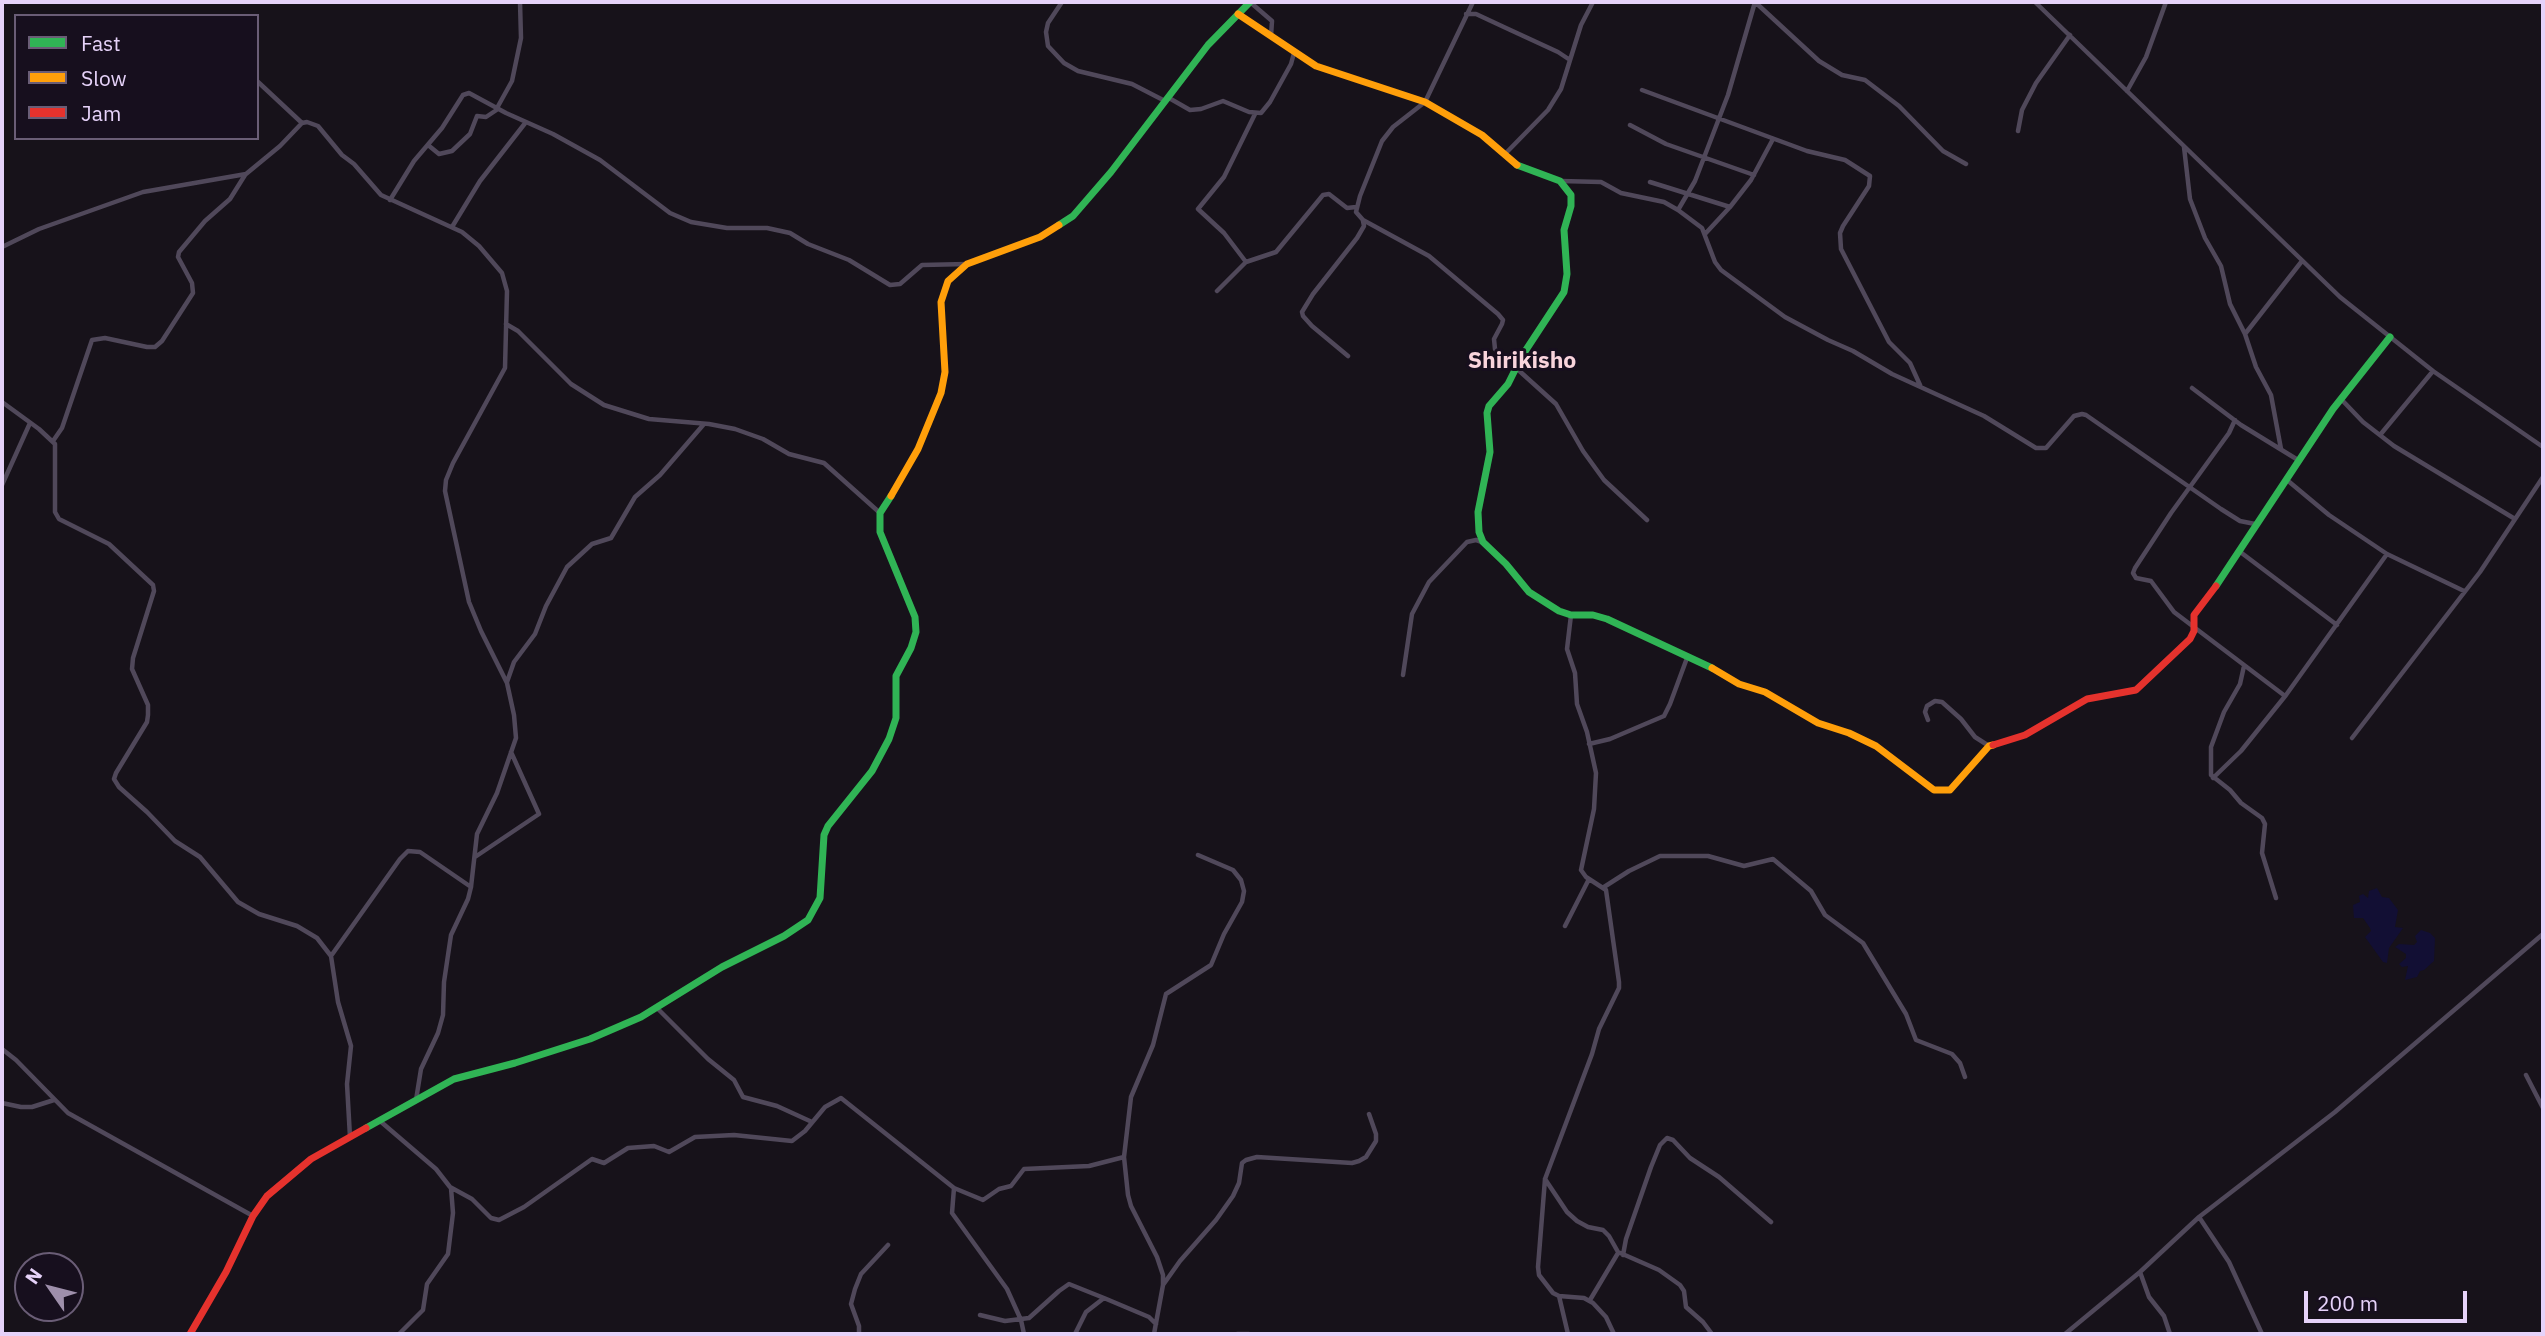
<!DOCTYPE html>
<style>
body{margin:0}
#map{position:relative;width:2545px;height:1336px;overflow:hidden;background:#17121a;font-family:"IBM Plex Sans",sans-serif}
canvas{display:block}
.frame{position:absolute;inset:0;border:4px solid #e6d2f9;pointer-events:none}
.legend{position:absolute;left:14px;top:14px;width:245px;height:126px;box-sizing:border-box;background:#170f1e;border:2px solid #6a5d76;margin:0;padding:9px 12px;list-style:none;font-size:21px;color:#e6d2f9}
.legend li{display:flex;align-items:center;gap:14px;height:35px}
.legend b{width:35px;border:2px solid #6a5d76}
.north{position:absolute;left:14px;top:1252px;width:70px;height:70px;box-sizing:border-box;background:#170f1e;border:2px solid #6a5d76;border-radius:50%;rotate:305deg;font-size:19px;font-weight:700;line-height:28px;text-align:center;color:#e6d2f9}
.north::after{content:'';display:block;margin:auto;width:24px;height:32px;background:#9e8fab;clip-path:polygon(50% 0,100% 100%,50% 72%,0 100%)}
.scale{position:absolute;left:2304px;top:1291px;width:163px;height:32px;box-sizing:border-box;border:4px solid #e6d2f9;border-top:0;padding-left:9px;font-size:21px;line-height:24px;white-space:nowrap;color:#e6d2f9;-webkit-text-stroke:5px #170f1e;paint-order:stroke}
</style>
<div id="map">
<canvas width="2545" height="1336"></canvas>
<div class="frame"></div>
<ul class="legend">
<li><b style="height:9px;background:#30b455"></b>Fast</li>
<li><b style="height:9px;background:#ff9f0a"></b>Slow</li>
<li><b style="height:9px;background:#e5322d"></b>Jam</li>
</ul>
<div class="north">N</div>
<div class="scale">200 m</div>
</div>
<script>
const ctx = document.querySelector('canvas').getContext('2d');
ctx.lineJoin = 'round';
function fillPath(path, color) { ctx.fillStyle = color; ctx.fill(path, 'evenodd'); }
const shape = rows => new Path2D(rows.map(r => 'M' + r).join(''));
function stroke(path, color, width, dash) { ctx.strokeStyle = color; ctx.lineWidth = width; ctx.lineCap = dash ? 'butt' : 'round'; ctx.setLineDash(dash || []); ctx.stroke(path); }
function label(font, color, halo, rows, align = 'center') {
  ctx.font = font + ' "IBM Plex Sans",sans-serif'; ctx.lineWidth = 6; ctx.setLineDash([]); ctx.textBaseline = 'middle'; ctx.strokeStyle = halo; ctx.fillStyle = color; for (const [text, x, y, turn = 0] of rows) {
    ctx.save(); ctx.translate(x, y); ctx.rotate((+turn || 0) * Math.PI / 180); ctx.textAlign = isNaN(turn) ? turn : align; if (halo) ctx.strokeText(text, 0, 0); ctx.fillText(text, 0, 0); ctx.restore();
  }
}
fillPath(shape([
 [2377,888,2382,897,2389,898,2398,910,2395,927,2403,928,2389,948,2387,963,2383,962,2365,937,2371,931,2370,928,2363,918,2354,918,2353,905,2360,902,2359,896,2363,894,2368,898,2369,891],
 [2421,930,2430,933,2435,938,2434,961,2424,970,2420,971,2417,977,2405,980,2408,966,2402,967,2399,964,2406,958,2406,954,2395,947,2399,944,2414,945,2417,942,2415,936]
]), '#120f34');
stroke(shape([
 [1062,2,1048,23,1046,32,1048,46,1064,63,1078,71,1132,84,1165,101],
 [1250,2,1272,21,1271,36],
 [1473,2,1425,102,1393,127,1382,141,1360,196,1356,212,1363,220,1429,256,1498,314,1503,320,1502,324,1494,339,1495,349,1556,404,1583,451,1604,480,1647,520],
 [1755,2,1819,61,1842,75,1865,80,1899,106,1943,151,1966,164],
 [2035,2,2340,297,2433,371,2543,447],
 [1466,14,1476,14,1506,28,1558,52,1570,60],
 [257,81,302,123],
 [1642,90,1807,151,1845,160,1870,176,1869,186,1843,226,1840,233,1841,249,1889,342,1910,363,1920,385],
 [2127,91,2146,57,2166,2],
 [1169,98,1190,110,1201,109,1223,101,1249,112,1261,113,1270,102,1291,64,1294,53],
 [497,108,512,81,521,38,520,2],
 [1630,125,1666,144,1754,175],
 [2018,131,2022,110,2036,83,2070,35],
 [428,145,439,154,452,151,470,134,477,116,486,117,498,109],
 [2184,147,2190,199,2205,238,2221,266,2230,304,2245,334,2256,367,2271,395,2281,449],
 [1504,155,1548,110,1561,89,1581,25,1593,2],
 [1561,181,1601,182,1621,193,1664,202,1678,210,1702,228,1715,262,1721,270,1785,317,1828,340,1853,351,1892,374,1984,416,2036,448,2046,448,2074,416,2082,414,2086,415,2221,509,2240,521,2255,524],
 [1650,182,1730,207],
 [390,200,414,161,442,128,463,95,469,93,506,113,553,134,600,160,670,213,691,222,727,228,767,228,790,233,808,244,849,260,890,285,900,284,922,265,967,264],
 [1678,210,1695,181,1728,95,1755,2],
 [452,227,480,181,526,122],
 [1705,234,1730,207,1751,180,1773,139],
 [2,247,39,229,143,192,246,174,280,146,302,123,307,122,318,126,342,155,354,164,381,195,462,232,479,246,502,273,507,291,505,368,453,463,446,480,445,491,469,602,481,631,507,683,514,715,516,738,497,793,477,834,471,887,468,899,451,935,444,982,443,1015,438,1033,421,1069,416,1100],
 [1246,262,1224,233,1198,209,1224,177,1255,114],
 [1217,291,1246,262,1276,252,1323,195,1329,194,1347,208,1356,207],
 [506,324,518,331,571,384,604,405,649,419,709,424,735,429,763,439,789,454,824,463,880,513],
 [2245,334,2302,261],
 [1348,356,1312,326,1303,316,1302,312,1313,294,1357,238,1364,226,1363,221],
 [2192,388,2241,425,2298,460],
 [2341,399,2363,422,2394,446,2515,519],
 [2,402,39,429,55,444,55,512,59,519,109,544,153,585,154,591,133,658,132,669,148,705,148,715,147,722,116,773,114,779,119,787,147,812,175,841,200,857,238,902,259,914,297,926,317,938,331,956,338,1002,351,1046,347,1084,350,1137],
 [2235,420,2229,433,2171,513,2135,568,2133,573,2136,578,2151,581,2174,612,2285,696],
 [2380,435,2433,371],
 [53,441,62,428,92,340,105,338,147,347,155,347,162,341,193,293,192,283,178,257,179,252,205,221,230,199,245,175],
 [2287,480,2329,515,2387,554,2464,591],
 [2,485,30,423],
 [2239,551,2337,625],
 [1571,615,1567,649,1575,673,1577,704,1587,732,1596,773,1594,809,1581,870,1586,877,1606,890,1619,982,1619,988,1599,1029,1592,1054,1545,1179,1538,1267,1539,1275,1553,1293,1559,1296,1584,1298,1593,1303,1606,1317,1614,1334],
 [2244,666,2240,684,2224,712,2211,747,2211,775,2230,790,2241,803,2262,818,2265,824,2262,853,2276,898],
 [1403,675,1412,614,1429,582,1467,542,1476,540,1482,542],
 [507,682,514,662,535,634,546,606,567,567,592,544,611,538,635,497,660,475,704,424],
 [1928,720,1925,712,1927,706,1935,701,1942,702,1961,719,1975,737,1989,746],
 [2352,738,2480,572,2543,477],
 [1589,744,1610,739,1664,716,1670,704,1687,658],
 [2213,778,2241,751,2286,695,2387,554],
 [475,857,539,814,511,752],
 [1604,887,1629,871,1660,856,1708,856,1744,866,1773,859,1811,891,1825,915,1863,943,1906,1014,1916,1040,1952,1054,1960,1063,1965,1077],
 [1565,926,1589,879],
 [331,956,400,859,408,851,420,852,471,887],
 [657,1008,708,1059,734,1080,743,1097,777,1106,812,1122],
 [2,1049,16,1060,68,1113,253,1216],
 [2526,1075,2543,1108],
 [2,1103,21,1107,32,1107,54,1100],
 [380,1121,436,1169,450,1187,472,1199,491,1218,499,1220,524,1207,592,1159,604,1163,628,1148,654,1146,669,1152,695,1137,734,1135,792,1141,805,1131,825,1107,841,1098,954,1188,952,1213,1007,1289,1021,1320,1024,1334],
 [1545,1179,1567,1212,1577,1221,1588,1227,1603,1230,1609,1236,1618,1252,1659,1270,1680,1285,1684,1291,1686,1307,1703,1322,1712,1334],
 [954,1188,983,1200,999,1189,1011,1186,1024,1169,1089,1166,1124,1157],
 [2199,1217,2229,1262,2262,1334],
 [1623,1255,1626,1239,1651,1167,1660,1145,1667,1138,1673,1140,1690,1158,1719,1177,1771,1222],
 [2140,1272,2149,1297,2164,1316,2170,1334],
 [1163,1285,1180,1261,1216,1220,1233,1196,1239,1183,1242,1163,1246,1160,1257,1157,1352,1163,1359,1161,1366,1157,1376,1141,1376,1134,1369,1114],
 [1559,1296,1568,1334],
 [1590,1300,1618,1253],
 [980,1315,1005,1321,1029,1318,1059,1291,1069,1284,1104,1298],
 [399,1334,423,1310,427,1284,448,1254,453,1213,451,1188],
 [859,1334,859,1326,851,1304,855,1289,861,1274,888,1245],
 [1075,1334,1086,1312,1104,1298,1149,1317,1156,1324],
 [1154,1334,1163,1285,1163,1275,1157,1257,1131,1206,1128,1195,1124,1157,1131,1097,1153,1045,1166,994,1211,965,1224,934,1242,902,1244,891,1241,880,1233,870,1198,855],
 [1237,1334,1249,1334],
 [2065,1334,2140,1272,2199,1217,2335,1112,2543,934]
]), '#50485a', 4.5);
stroke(shape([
 [1517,165,1560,181,1571,195,1571,206,1564,230,1567,274,1564,292,1522,356,1508,384,1489,406,1487,413,1490,452,1478,512,1479,532,1483,542,1506,564,1529,592,1559,611,1571,615,1593,615,1607,619,1712,668],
 [1059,225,1073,216,1111,172,1208,45,1250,2],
 [2216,586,2333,409,2390,337],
 [366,1128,454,1079,515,1063,590,1039,641,1017,722,967,784,936,808,920,820,898,824,835,828,826,872,771,889,739,896,718,896,676,911,648,916,632,915,617,880,532,880,513,891,496]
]), '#30b455', 7);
stroke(shape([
 [1238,14,1316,66,1425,102,1482,135,1517,165],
 [891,496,918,449,941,393,945,372,941,302,948,281,967,264,1040,237,1059,225],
 [1712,668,1739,684,1765,692,1818,723,1849,733,1876,746,1934,790,1950,790,1989,746,1993,745]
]), '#ff9f0a', 7);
stroke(shape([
 [1993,745,2025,735,2087,699,2136,690,2190,639,2194,631,2194,615,2216,586],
 [190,1334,226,1272,253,1216,267,1196,311,1159,366,1128]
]), '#e5322d', 7);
label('bold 23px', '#f9d4dc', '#170f1e', [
 ["Shirikisho",1522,361]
]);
</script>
